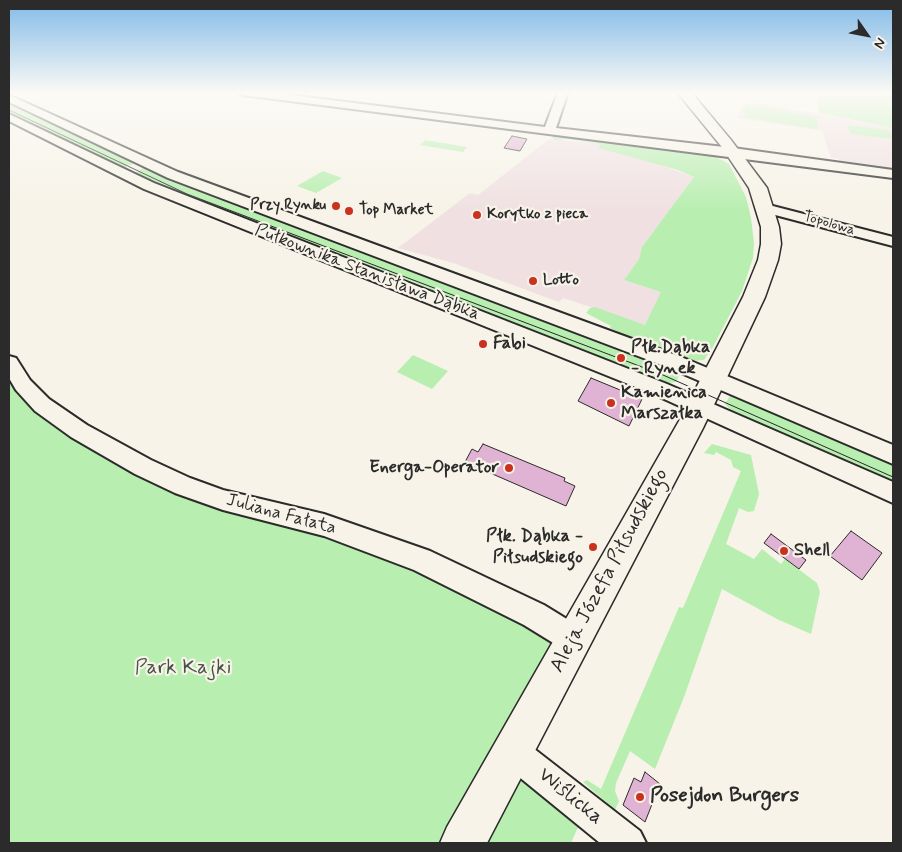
<!DOCTYPE html>
<meta charset="utf-8">
<style>
body{margin:0}
#map{position:relative;width:902px;height:852px;overflow:hidden;background:#f7f3e8;font-family:Mynerve,sans-serif}
canvas{display:block}
.frame{position:absolute;inset:0;border:10px solid #2b2b2b;pointer-events:none}
.north{position:absolute;left:842px;top:10px;width:50px;height:50px;-webkit-text-stroke:4px #f7f3e8;paint-order:stroke;rotate:123deg;font-size:14px;font-weight:700;line-height:20px;text-align:center;color:#2b2b2b}
.north::after{content:'';display:block;margin:auto;width:18px;height:22px;background:#2b2b2b;clip-path:polygon(50% 0,100% 100%,50% 72%,0 100%)}
</style>
<div id="map">
<canvas width="902" height="852"></canvas>
<div class="frame"></div>
<div class="north">N</div>
</div>
<script>
const ctx = document.querySelector('canvas').getContext('2d');
ctx.lineJoin = 'round';
function fillPath(path, color) { ctx.fillStyle = color; ctx.fill(path, 'evenodd'); }
const shape = rows => new Path2D(rows.map(r => 'M' + r).join(''));
function stroke(path, color, width, dash) { ctx.strokeStyle = color; ctx.lineWidth = width; ctx.lineCap = dash ? 'butt' : 'round'; ctx.setLineDash(dash || []); ctx.stroke(path); }
function label(font, color, halo, rows, align = 'center') {
  ctx.font = font + ' Mynerve,sans-serif'; ctx.lineWidth = 4.5; ctx.setLineDash([]); ctx.textBaseline = 'middle'; ctx.strokeStyle = halo; ctx.fillStyle = color; for (const [text, x, y, turn = 0] of rows) {
    ctx.save(); ctx.translate(x, y); ctx.rotate((+turn || 0) * Math.PI / 180); ctx.textAlign = isNaN(turn) ? turn : align; if (halo) ctx.strokeText(text, 0, 0); ctx.fillText(text, 0, 0); ctx.restore();
  }
}
fillPath(shape([
 [758,103,893,128,893,169,840,162,839,159,831,158,822,131,737,118,744,104],
 [549,139,601,144,694,177,642,247,639,259,624,280,662,292,645,325,563,298,559,302,453,263,398,248,470,193,478,195]
]), '#f0e0e2');
fillPath(shape([
 [817,92,893,92,893,128,819,113],
 [9,103,131,160,133,164,122,168,55,136,9,114],
 [746,105,818,117,817,129,743,117],
 [847,125,889,130,893,139,851,134],
 [549,131,715,152,718,158,729,164,746,197,751,218,754,243,753,258,742,291,713,347,704,360,691,361,655,349,610,328,611,326,586,313,590,308,595,307,645,325,661,292,624,280,639,259,642,247,694,177,678,170,598,148,600,144,568,139,554,140],
 [425,140,467,147,463,152,420,145],
 [143,168,149,168,204,192,446,282,680,374,676,382,667,383,432,293,429,288,345,256,314,247,183,197,134,174],
 [323,171,342,178,316,193,297,186],
 [413,355,448,371,432,389,397,372],
 [9,363,23,385,143,467,324,525,562,632,445,843,9,843],
 [731,394,751,398,893,461,893,485,733,413,725,404],
 [712,444,751,455,759,494,754,511,748,512,739,508,726,544,754,559,762,549,781,564,785,559,817,583,820,592,811,634,777,619,722,589,684,697,655,769,630,751,616,783,615,791,619,801,615,810,583,782,587,780,601,789,679,607,683,608,741,471,733,467,731,460,716,452,714,455,704,453],
 [529,764,586,809,571,843,487,843]
]), '#b8eeb0');
const building = shape([
 [512,136,527,139,520,151,504,148,512,136],
 [591,378,642,399,629,426,578,401,591,378],
 [483,444,565,478,564,481,575,486,566,506,465,462,472,449,478,452,483,444],
 [851,531,882,553,862,580,830,556,851,531],
 [771,534,806,560,799,569,764,543,771,534],
 [645,772,660,784,645,822,623,805,634,778,641,782,645,772]
]);
fillPath(building, '#e0b2d3');
stroke(building, '#2b2b2b', 1);
const minor = shape([
 [238,92,267,92,545,127,558,92,568,92,556,128,733,148,893,170,893,178,243,95,238,92],
 [9,95,178,172,681,357,893,445,893,464,667,367,168,178,9,102,9,95],
 [9,114,154,183,667,384,893,482,893,503,653,394,144,189,9,121,9,114],
 [765,204,893,237,893,246,760,211,758,208,760,205,765,204],
 [9,356,16,358,30,380,49,399,87,425,151,460,190,478,223,490,324,514,430,551,544,605,583,629,587,639,583,649,573,653,563,649,524,625,414,570,324,536,223,510,175,493,135,474,71,437,35,411,16,390,9,378,9,356],
 [513,736,524,741,640,831,646,843,600,843,502,763,497,752,502,741,513,736]
]);
const major = shape([
 [677,92,691,92,731,140,767,188,779,227,781,244,778,260,765,297,703,428,487,843,440,843,447,827,679,421,743,297,758,260,761,244,761,227,749,188,721,146,677,92]
]);
stroke(minor, '#2b2b2b', 4);
stroke(major, '#2b2b2b', 3);
fillPath(minor, '#f7f3e8');
fillPath(major, '#f7f3e8');
stroke(shape([
 [9,110,187,194,663,375,893,477]
]), '#2b2b2b', 1);
const sky = ctx.createLinearGradient(0, 0, 0, 211);
sky.addColorStop(0, '#82bae8');
sky.addColorStop(0.44, '#fbfaf5');
sky.addColorStop(1, '#fbfaf500');
ctx.fillStyle = sky;
ctx.fillRect(0, 0, 902, 211);
for (const [x, y, r, color] of [
 [336,206,5,"#c8321e"],
 [349,211,5,"#c8321e"],
 [477,215,5,"#c8321e"],
 [533,281,5,"#c8321e"],
 [483,344,5,"#c8321e"],
 [621,358,5,"#c8321e"],
 [611,403,5,"#c8321e"],
 [509,468,5,"#c8321e"],
 [593,547,5,"#c8321e"],
 [784,551,5,"#c8321e"],
 [640,797,5,"#c8321e"]
]) { const dot = new Path2D(); dot.arc(x, y, r, 0, 2 * Math.PI); ctx.fillStyle = color; ctx.fill(dot); stroke(dot, '#f7f3e8', 2); }
label('bold 15px', '#2b2b2b', '#f7f3e8', [
 ["Przy Rynku",326,206,"right"],
 ["Top Market",359,211],
 ["Korytko z pieca",487,215],
 ["Lotto",543,281]
], 'left');
label('15px', '#2b2b2b', '#f7f3e8', [
 ["Topolowa",829,224,16]
]);
label('18px', '#2b2b2b', '#f7f3e8', [
 ["Pułkownika Stanisława Dąbka",367,273,21],
 ["Juliana Fałata",281,515,15]
]);
label('bold 18px', '#2b2b2b', '#f7f3e8', [
 ["Fabi",493,344],
 ["Płk.Dąbka",631,348],
 ["- Rynek",631,369],
 ["Kamienica",621,393],
 ["Marszałka",621,414],
 ["Energa-Operator",499,468,"right"],
 ["Płk. Dąbka -",583,537,"right"],
 ["Piłsudskiego",583,558,"right"],
 ["Shell",794,551]
], 'left');
label('21px', '#2b2b2b', '#f7f3e8', [
 ["Aleja Józefa Piłsudskiego",610,571,-62],
 ["Wiślicka",570,797,39]
]);
label('21px', '#475246', '#f7f3e8', [
 ["Park Kajki",183,669]
]);
label('bold 21px', '#2b2b2b', '#f7f3e8', [
 ["Posejdon Burgers",650,797]
], 'left');
</script>
